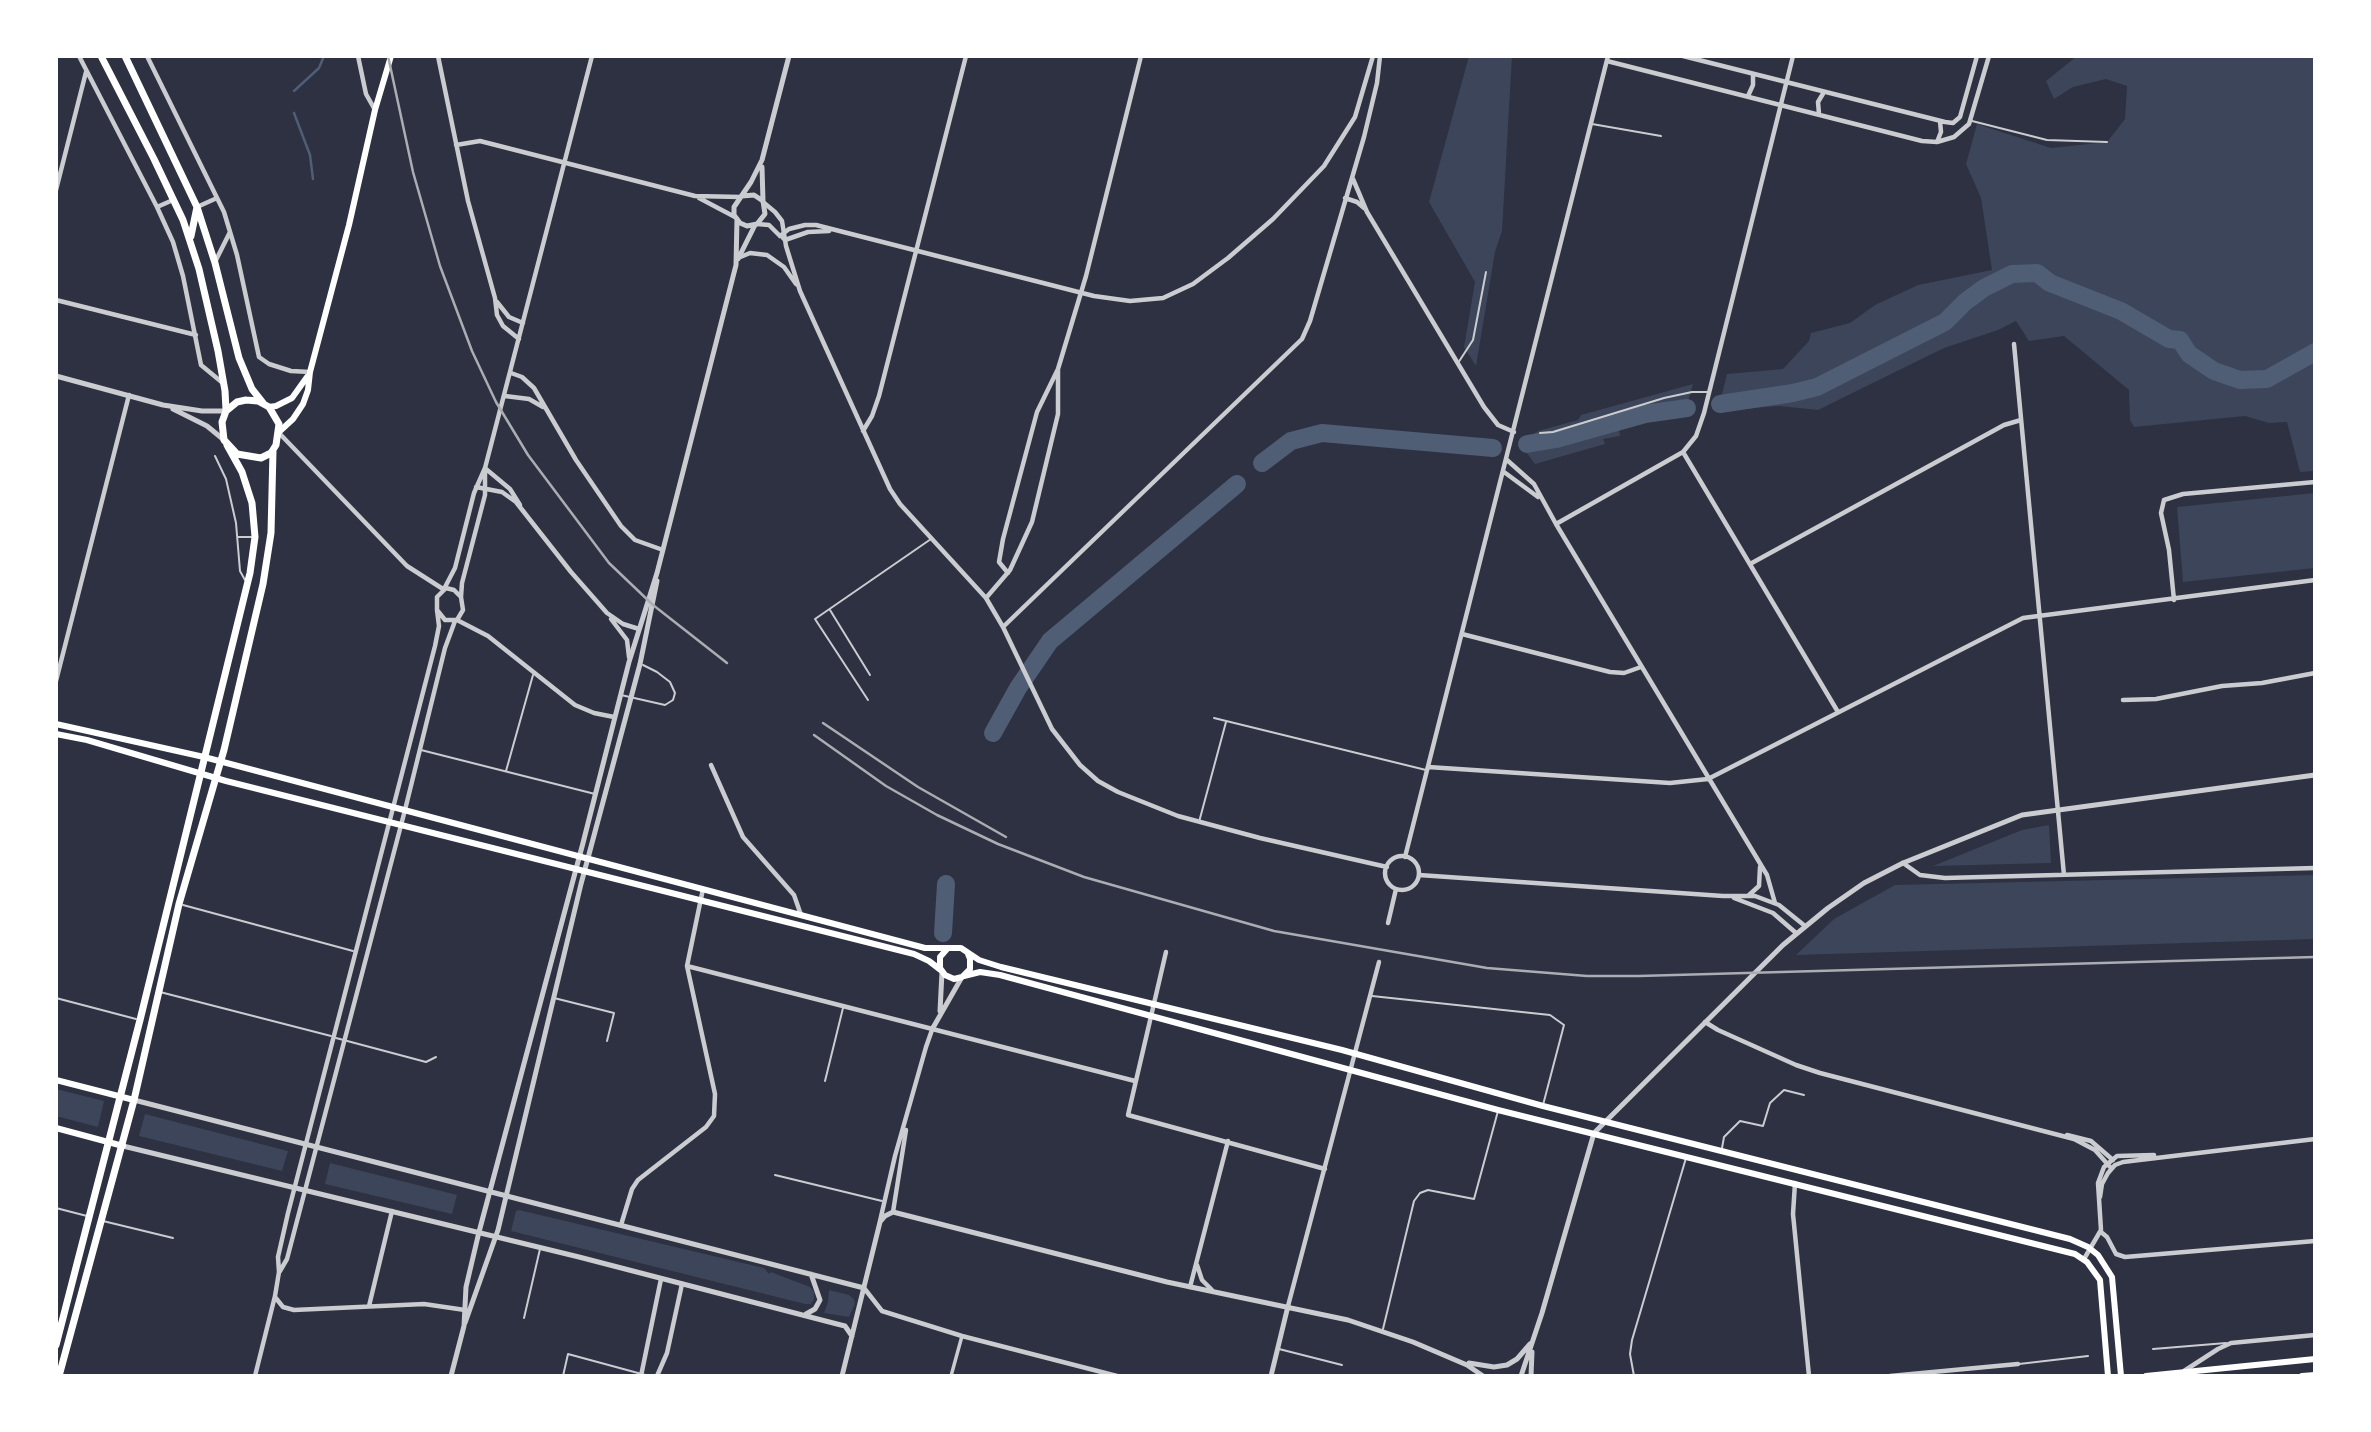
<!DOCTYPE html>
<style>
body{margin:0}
#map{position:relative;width:2371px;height:1432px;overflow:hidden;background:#2d3142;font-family:"DM Sans",sans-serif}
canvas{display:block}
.frame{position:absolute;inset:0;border:58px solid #fff;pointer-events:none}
</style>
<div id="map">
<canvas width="2371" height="1432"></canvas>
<div class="frame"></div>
</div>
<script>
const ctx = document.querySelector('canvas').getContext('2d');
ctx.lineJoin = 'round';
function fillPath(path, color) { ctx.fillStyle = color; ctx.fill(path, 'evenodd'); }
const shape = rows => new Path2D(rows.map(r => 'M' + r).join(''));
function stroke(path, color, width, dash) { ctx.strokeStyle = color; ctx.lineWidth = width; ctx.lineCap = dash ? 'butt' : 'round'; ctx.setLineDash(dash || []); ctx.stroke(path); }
fillPath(shape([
 [1469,56,1512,56,1502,231,1495,252,1476,366,1464,347,1475,282,1429,202],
 [2077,56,2315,56,2315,471,2300,472,2287,422,2269,423,2245,416,2134,427,2130,420,2129,390,2064,336,2029,341,2016,321,1998,330,1944,348,1818,410,1779,406,1718,411,1727,374,1783,369,1809,341,1811,333,1850,323,1875,305,1918,285,1992,270,1981,198,1966,164,1977,124,2051,148,2107,142,2125,119,2127,86,2106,79,2073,87,2054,99,2046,81],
 [1693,384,1684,415,1619,428,1620,436,1603,439,1605,444,1535,464,1526,452,1525,440,1538,431,1578,420,1581,415],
 [2315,493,2315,568,2183,582,2177,507],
 [2049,825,2051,863,1933,866,2022,830],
 [2315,875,2315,939,1796,955,1834,919,1895,885],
 [56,1089,104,1101,98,1127,56,1116],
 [145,1114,288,1151,282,1171,139,1136],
 [330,1163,457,1195,452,1214,325,1184],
 [519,1210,764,1268,769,1274,771,1272,810,1287,814,1292,814,1299,811,1304,805,1304,511,1231,516,1211],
 [829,1290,849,1295,854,1299,855,1304,849,1317,824,1313,828,1302]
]), '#3c4559');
stroke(shape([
 [294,91,319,68,324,56],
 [294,113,310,155,313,179]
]), '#4f5d75', 2.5);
stroke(shape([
 [1720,404,1793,393,1817,387,1945,322,1965,302,1984,288,2012,274,2037,273,2050,283,2121,311,2169,339,2180,340,2189,354,2214,371,2240,380,2267,379,2315,352],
 [1527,444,1556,439,1645,414,1687,408],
 [1262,463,1291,441,1322,433,1493,448],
 [993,733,1018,688,1050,641,1237,484],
 [943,933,946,884]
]), '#4f5d75', 18);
stroke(shape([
 [1972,121,2047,140,2107,142],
 [1592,124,1661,136],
 [1458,363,1473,340,1486,272],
 [1540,433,1553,432,1664,398,1692,392,1709,392],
 [215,456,226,479,236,523,240,571,245,580],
 [238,537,253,537],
 [830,610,870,675],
 [621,695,665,705,673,700,675,693,670,682,657,672,643,665],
 [868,700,815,619,931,539],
 [1214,718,1426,770],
 [421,750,595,794],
 [506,771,533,675],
 [1199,822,1226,722],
 [183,905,353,951],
 [160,992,331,1036],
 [1372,996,1550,1015,1564,1025,1543,1105],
 [56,998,136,1019],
 [554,998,614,1013,607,1041],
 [336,1038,426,1062,436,1057],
 [825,1081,843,1008],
 [1722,1148,1724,1137,1740,1121,1763,1126,1770,1103,1784,1090,1804,1095],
 [775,1175,882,1201],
 [56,1208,87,1216],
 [103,1221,173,1238],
 [524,1318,540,1249],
 [1383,1329,1414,1201,1420,1193,1428,1190,1474,1199,1498,1111],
 [1279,1349,1342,1365],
 [2153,1349,2226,1343],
 [2019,1364,2088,1356],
 [563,1376,568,1354,649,1376],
 [1634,1376,1630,1354,1632,1340,1686,1158]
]), '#caccd0', 2);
stroke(shape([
 [951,1376,962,1336]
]), '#caccd0', 3.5);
stroke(shape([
 [79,56,157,207,173,242,183,276,201,365,224,384],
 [147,56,224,212,237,255,259,357,269,364,291,371,310,372],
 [358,56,366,94,375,110],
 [438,56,468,201,495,298,497,315,503,326,519,339],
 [1683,56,1945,122,1953,123,1960,117],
 [1607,61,1922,141,1937,142,1954,137,1969,124,1989,56],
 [1748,96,1753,85,1753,74],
 [1819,114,1818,102,1824,92],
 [1960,117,1977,56],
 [1937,142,1941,132,1940,121],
 [456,145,480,141,695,196,740,197],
 [1353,179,1367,212,1484,407,1498,425,1514,432],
 [56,190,86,72],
 [699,198,735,217],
 [1345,198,1357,202,1364,208],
 [763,202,775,212,782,221,786,246,800,291,890,489,900,504,986,598,1003,627,1052,729,1080,765,1098,781,1118,792,1178,816,1260,838,1387,867],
 [157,207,173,200],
 [197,207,217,198],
 [757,224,769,225,780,236],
 [780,236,789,229,805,225,816,225,1094,296,1130,301,1163,298,1193,284,1228,258,1273,219,1324,166,1355,117,1373,56],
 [783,238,785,240,808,232,829,231],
 [738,258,750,253,767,255,784,267,796,284],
 [215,262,230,232],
 [56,300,196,335],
 [497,302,509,317,523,323],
 [2014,344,2064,875],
 [511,373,522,377,534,388,576,460,621,526,635,540,663,550],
 [505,396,529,399,543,407],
 [863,431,872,416,879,396,966,56],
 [280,434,407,566,443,589],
 [1683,452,1838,712],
 [1507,460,1534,484,1556,524,1767,875,1775,903],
 [486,469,510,489,520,505],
 [1504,472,1538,497],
 [476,487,502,492,516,502,571,572,607,613,623,624,639,629],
 [1556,524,1683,452,1696,436,1704,413,1793,56],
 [1750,564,2004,425,2021,420],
 [1008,573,999,562,1003,539,1037,412,1058,369,1086,276,1141,56],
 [446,588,454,590,461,597,463,610,457,620,445,620,437,610,437,597,446,588],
 [444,589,455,568,474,493,485,468,592,56],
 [461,597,462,583,485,495,485,472],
 [986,598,1010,570,1032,522,1058,414,1058,370],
 [2174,600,2169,550,2161,513,2164,500,2183,494,2315,482],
 [611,619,627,640,629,657],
 [457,620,488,636,575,705,594,713,614,717],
 [1003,627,1302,339,1310,321,1364,137,1377,83,1380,56],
 [1462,634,1610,672,1624,673,1641,667],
 [56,681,129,395],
 [2123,700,2156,699,2222,686,2262,683,2315,673],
 [711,765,743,837,794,895,801,915],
 [1428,767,1670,783,1708,779,2023,618,2315,580],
 '1385 873a17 17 0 1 1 34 0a17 17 0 1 1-34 0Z',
 [1405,857,1608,56],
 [1903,863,1920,875,1945,878,2315,868],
 [1419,875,1723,896,1755,896,1779,905,1805,926],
 [1749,895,1759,886,1760,867],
 [1734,898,1773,913,1796,933],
 [1388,923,1396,889],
 [1166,952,1128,1115,1325,1169],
 [687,966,1135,1081],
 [1705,1022,1718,1030,1796,1065,1820,1073,2074,1139,2095,1150,2111,1168],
 [2067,1135,2091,1141,2113,1160],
 [1795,1183,1793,1214,1809,1376],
 [2100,1197,2102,1184,2108,1173,2115,1165,2123,1162,2315,1139],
 [893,1212,906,1130],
 [880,1221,895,1156,926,1047,933,1027],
 [621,1225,632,1189,638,1180,706,1127,714,1116,715,1094,687,966,703,889],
 [2101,1232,2107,1237,2116,1254,2125,1257,2315,1241],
 [2084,1259,2101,1230,2098,1183,2104,1167,2117,1156,2154,1155],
 [1197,1265,1202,1280,1212,1290],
 [280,1271,287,1259,405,810,445,648,455,621],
 [1190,1287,1228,1141],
 [864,1288,882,1311,962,1336,1117,1376],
 [275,1297,283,1307,294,1310,424,1304,465,1310],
 [369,1306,392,1211],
 [1288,1306,1379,962],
 [2184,1371,2218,1349,2231,1343,2315,1335],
 [255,1376,275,1296,279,1272,278,1257,288,1213,435,646,439,626,437,610],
 [641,1376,661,1279],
 [657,1376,667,1353,682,1284],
 [1890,1376,2018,1364]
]), '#caccd0', 4.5);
stroke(shape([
 [762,167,763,201],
 [742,196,754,195,763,201,765,214,757,224,747,226,740,223,734,215,734,207,751,182,762,160,789,56],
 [738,259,755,225],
 [56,376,163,405,202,411,226,411],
 [173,409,207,426,224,440],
 [940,1011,942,972],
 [934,1026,962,977],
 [134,1100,864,1288],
 [123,1146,579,1257,837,1324,845,1326,852,1336],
 [806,1314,815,1309,820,1300,811,1274],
 [465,1323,498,1230,581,884,640,664,657,581],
 [1469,1363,1494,1367,1507,1365,1517,1359,1530,1344],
 [451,1376,464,1326,466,1287,479,1232,583,843,629,662,657,573,736,265,737,219],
 [842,1376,880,1222,885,1216,893,1212,1167,1282,1348,1320,1413,1342,1467,1365,1483,1376],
 [1271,1376,1288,1306],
 [1521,1376,1542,1313,1594,1133,1783,945,1828,908,1864,883,1903,863,2022,815,2315,775],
 [1531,1376,1532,1352]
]), '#caccd0', 5);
stroke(shape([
 [269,407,276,406,292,398,307,377],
 [280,431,293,419,303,404,308,390,310,372,349,225,375,110,391,56],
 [56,724,204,757,925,948,961,948,979,960,1001,967,1342,1050,1543,1106,2070,1239,2088,1247,2098,1255,2112,1277,2121,1376],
 [56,734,87,740,226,781,914,954,929,961,942,971],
 [947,949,940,957,940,968,945,975,954,979,962,977,970,969,970,959,968,954],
 [964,976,980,972,1000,975,1498,1110,2075,1254,2087,1262,2100,1280,2108,1376],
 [56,1080,134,1100],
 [56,1128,123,1146],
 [2146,1376,2315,1359],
 [2302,1376,2315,1375]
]), '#fff', 6);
stroke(shape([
 [101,56,154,159,183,220,199,269,218,351,225,391,226,410],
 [125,56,197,207,215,263,239,358,252,389,263,403],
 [191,236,197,207],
 [246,400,258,401,269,407,279,424,276,445,271,453,261,458,237,454,224,440,222,422,226,411,237,402,246,400],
 [56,1345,140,1020,250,573,255,537,252,503,242,472,227,445],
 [59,1376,134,1100,179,904,224,750,263,584,271,533,273,451]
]), '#fff', 7);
stroke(shape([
 [388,56,413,172,440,266,472,351,496,402,528,455,609,563,653,605,727,663],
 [823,723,918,787,1006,837],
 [814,735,886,786,937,815,998,844,1084,877,1274,931,1487,968,1587,976,1639,976,2315,957]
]), '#abadb3', 2.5);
</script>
